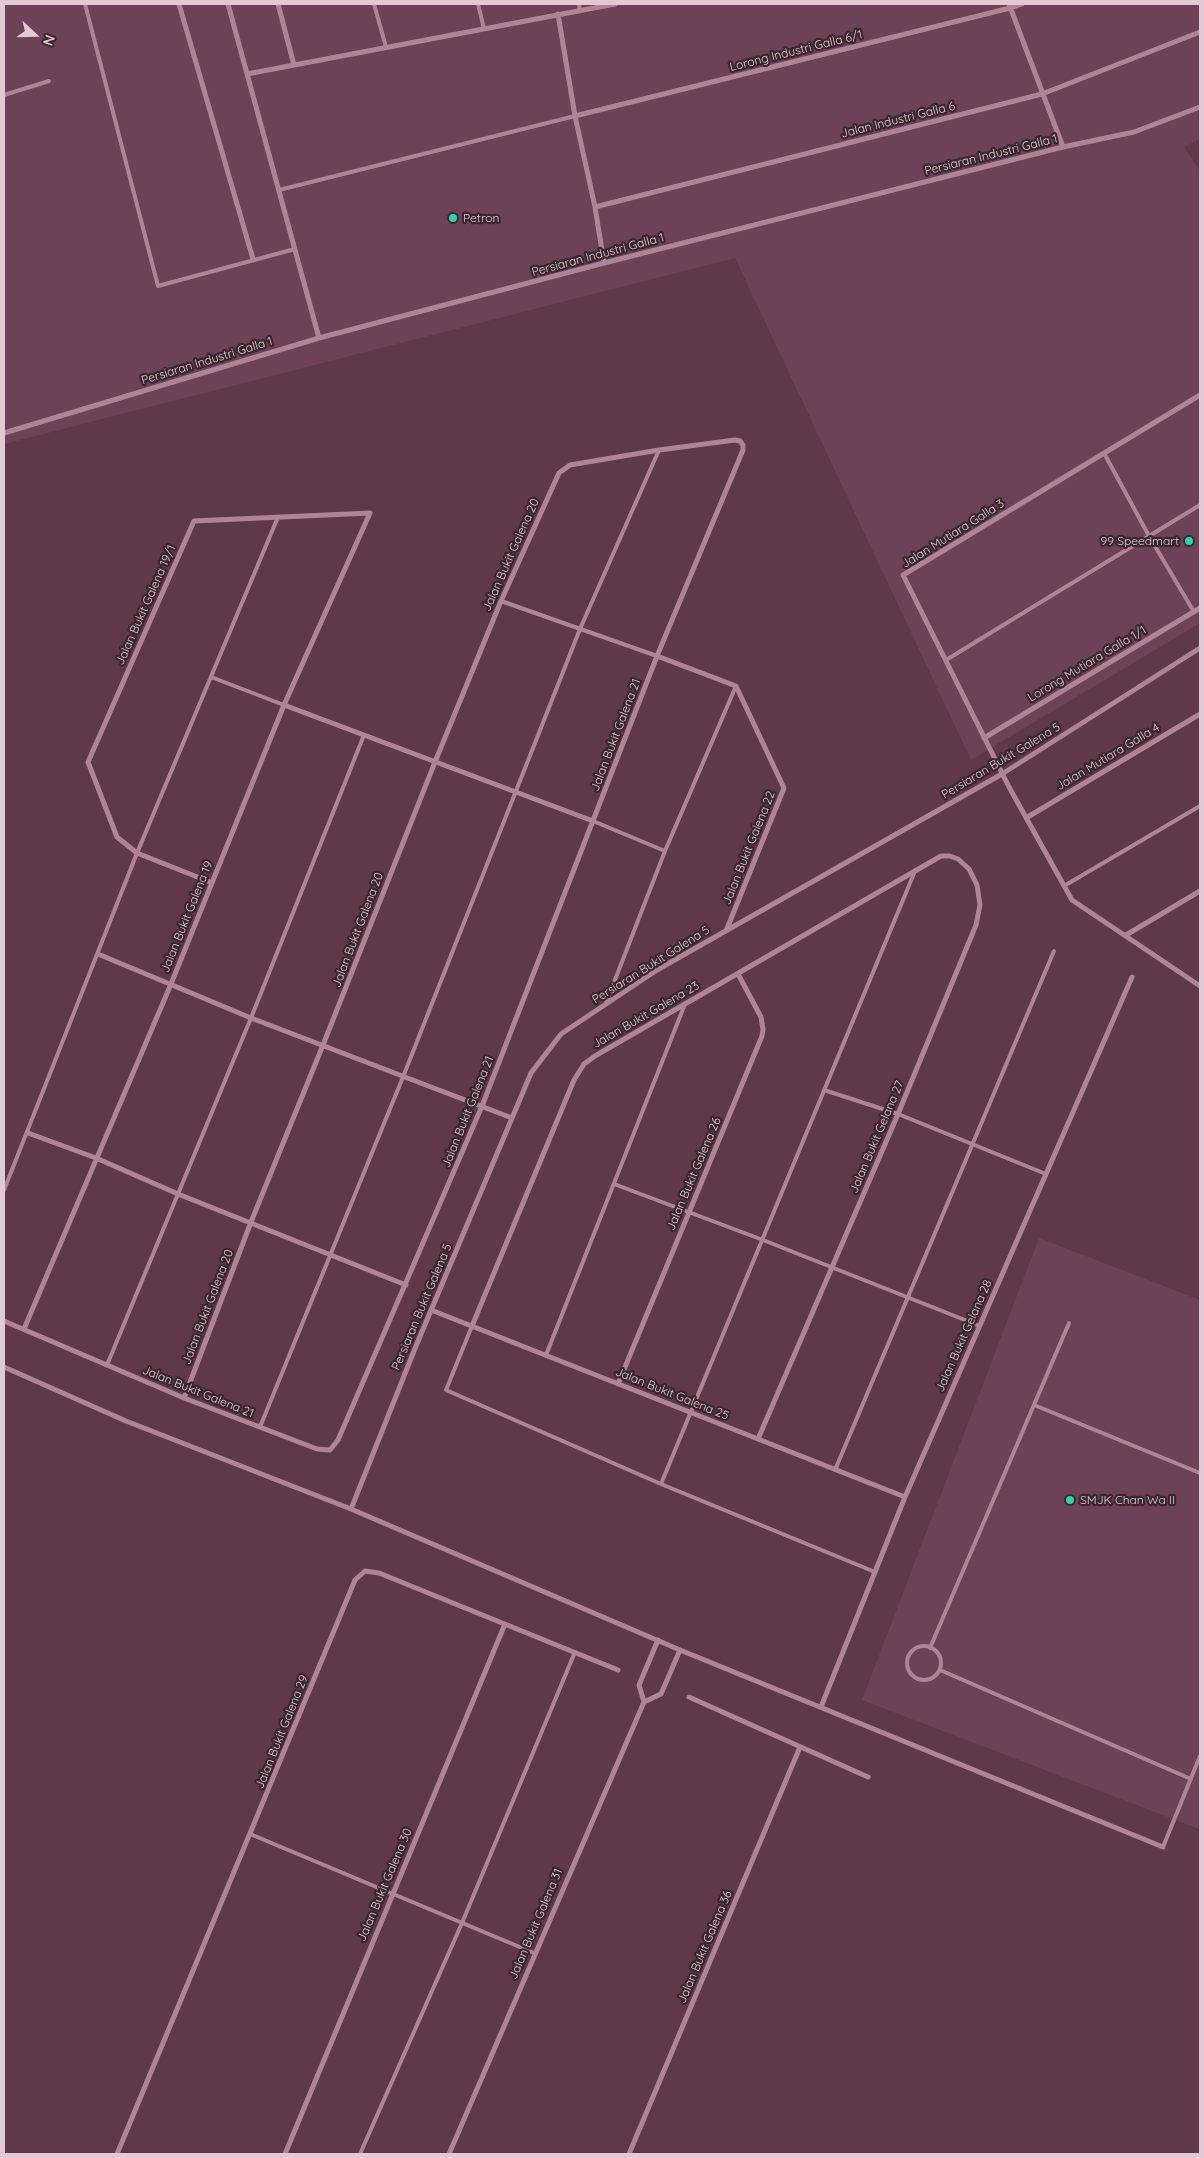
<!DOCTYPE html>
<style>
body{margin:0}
#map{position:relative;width:1204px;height:2158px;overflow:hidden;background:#5f394a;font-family:Quicksand,sans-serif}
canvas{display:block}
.frame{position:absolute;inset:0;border:5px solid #e2cad4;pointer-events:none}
.north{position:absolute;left:10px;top:10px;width:50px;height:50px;-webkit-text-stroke:4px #39272f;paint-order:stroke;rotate:111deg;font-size:14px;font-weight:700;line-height:20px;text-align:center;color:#e2cad4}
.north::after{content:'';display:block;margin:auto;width:18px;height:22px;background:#e2cad4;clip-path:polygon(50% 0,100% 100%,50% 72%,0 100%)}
</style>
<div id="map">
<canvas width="1204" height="2158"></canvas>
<div class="frame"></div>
<div class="north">N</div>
</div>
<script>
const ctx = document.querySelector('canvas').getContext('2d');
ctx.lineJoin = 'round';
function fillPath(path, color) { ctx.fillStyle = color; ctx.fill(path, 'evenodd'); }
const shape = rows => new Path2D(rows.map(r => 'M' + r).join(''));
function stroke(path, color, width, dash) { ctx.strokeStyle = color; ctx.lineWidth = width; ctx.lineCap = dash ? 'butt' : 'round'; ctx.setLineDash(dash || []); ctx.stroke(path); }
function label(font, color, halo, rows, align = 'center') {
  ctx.font = font + ' Quicksand,sans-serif'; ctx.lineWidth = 4.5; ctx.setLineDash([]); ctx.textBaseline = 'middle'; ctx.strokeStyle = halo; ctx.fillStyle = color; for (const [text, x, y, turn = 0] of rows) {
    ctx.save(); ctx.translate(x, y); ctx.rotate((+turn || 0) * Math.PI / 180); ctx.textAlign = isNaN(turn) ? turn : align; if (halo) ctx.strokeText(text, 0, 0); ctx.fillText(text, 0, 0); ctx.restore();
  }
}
fillPath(shape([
 [4,4,1200,4,1200,139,1184,147,1200,171,1200,623,971,760,735,258,4,444],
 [1039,1238,1200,1300,1199,1829,862,1700]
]), '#6d4156');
stroke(shape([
 [85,4,158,286,295,249],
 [374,4,386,47],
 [478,4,484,29],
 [579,4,580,11],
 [4,95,49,81],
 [279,190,575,116],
 [1104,453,1149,536,1194,612],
 [501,601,657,656],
 [946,660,1200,505],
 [211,677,284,705],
 [593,821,665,851],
 [1064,886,1200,806],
 [606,1003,665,851,736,686],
 [824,1090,898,1114,1046,1174],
 [614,1184,763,1240,980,1326],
 [4,1190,137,853,278,517],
 [472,1326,446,1390,661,1484,875,1572],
 [546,1355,685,1004],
 [107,1365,251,1018,364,735],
 [1034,1405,1200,1473],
 [260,1427,403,1077,580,629,659,450],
 [835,1470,1054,951],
 [661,1484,915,871],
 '907 1663a17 17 0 1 1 34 0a17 17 0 1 1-34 0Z',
 [930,1648,1069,1323],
 [940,1670,1191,1779],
 [250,1834,534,1953],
 [1163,1847,1200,1756],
 [360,2154,462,1923,575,1652]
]), '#b08497', 4);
stroke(shape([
 [179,4,253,259],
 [228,4,319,338],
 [278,4,294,65],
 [1009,4,1063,147],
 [558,14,575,116,595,207,604,263],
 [247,74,615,4],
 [575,116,1010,8,1022,4],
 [595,207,1042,94,1200,32],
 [1200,395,903,575,1009,787,1072,900,1200,986],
 [4,433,319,338,604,263,1063,147,1134,132,1200,107],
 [657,656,736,686,784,788,726,931],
 [284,705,593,821],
 [984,738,1200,608],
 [1026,818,1200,714],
 [1126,935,1200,891],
 [98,954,251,1018,512,1118],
 [28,1133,96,1158,178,1194,406,1285],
 [431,1310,905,1497],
 [4,1321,184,1398,317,1449,330,1450,338,1440,482,1106,657,656,743,450,743,445,740,441,735,440,659,450,570,465,559,473,501,601,435,762,323,1045,251,1222,184,1398],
 [472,1326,574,1080,584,1064,595,1056,915,871,941,856,950,856,958,859,969,869,977,885,980,905,976,925,898,1114,758,1439],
 [24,1329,171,984,284,705,370,513,194,521,88,762,117,837,137,853,210,882],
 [4,1367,126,1421,351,1509,680,1650,1163,1847],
 [618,1384,762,1036,763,1029,761,1017,738,974],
 [351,1509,416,1346,531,1073,561,1034,657,970,1002,774,1200,648],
 [689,1697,868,1777],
 [644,1702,661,1694,680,1650],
 [821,1707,905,1497,1132,977],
 [117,2154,355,1580,365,1571,379,1573,618,1670],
 [285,2154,505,1624],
 [449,2154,644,1702,639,1685,658,1640],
 [629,2154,800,1747]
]), '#b08497', 5);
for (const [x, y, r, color] of [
 [453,218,5,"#2bd5ac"],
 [1189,541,5,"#2bd5ac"],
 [1070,1500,5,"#2bd5ac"]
]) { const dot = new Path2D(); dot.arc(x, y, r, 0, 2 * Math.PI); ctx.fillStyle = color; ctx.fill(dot); stroke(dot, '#39272f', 2); }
label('12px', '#e2cad4', '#39272f', [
 ["Lorong Industri Galla 6/1",796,51,-14],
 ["Jalan Industri Galla 6",898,120,-14],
 ["Persiaran Industri Galla 1",991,155,-14],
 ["Persiaran Industri Galla 1",598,255,-15],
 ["Persiaran Industri Galla 1",207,361,-17],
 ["Jalan Mutiara Galla 3",953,534,-32],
 ["Jalan Bukit Galena 20",511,555,-66],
 ["Jalan Bukit Galena 19/1",146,605,-66],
 ["Lorong Mutiara Galla 1/1",1087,664,-31],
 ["Jalan Bukit Galena 21",616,735,-69],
 ["Jalan Mutiara Galla 4",1108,757,-31],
 ["Persiaran Bukit Galena 5",1001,761,-31],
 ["Jalan Bukit Galena 22",749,848,-68],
 ["Jalan Bukit Galena 19",187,917,-68],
 ["Jalan Bukit Galena 20",358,930,-69],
 ["Persiaran Bukit Galena 5",651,965,-32],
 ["Jalan Bukit Galena 23",646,1015,-30],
 ["Jalan Bukit Galena 21",468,1112,-68],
 ["Jalan Bukit Gelana 27",877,1137,-67],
 ["Jalan Bukit Galena 26",694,1174,-67],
 ["Jalan Bukit Galena 20",208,1307,-69],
 ["Persiaran Bukit Galena 5",422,1307,-67],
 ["Jalan Bukit Gelana 28",964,1336,-66],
 ["Jalan Bukit Galena 21",198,1392,22],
 ["Jalan Bukit Galena 25",672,1394,22],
 ["Jalan Bukit Galena 29",282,1732,-68],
 ["Jalan Bukit Galena 30",385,1885,-67],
 ["Jalan Bukit Galena 31",536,1924,-67],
 ["Jalan Bukit Galena 36",705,1947,-67]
]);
label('12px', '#e2cad4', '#39272f', [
 ["Petron",463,218],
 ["99 Speedmart",1179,541,"right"],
 ["SMJK Chan Wa II",1080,1500]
], 'left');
</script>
